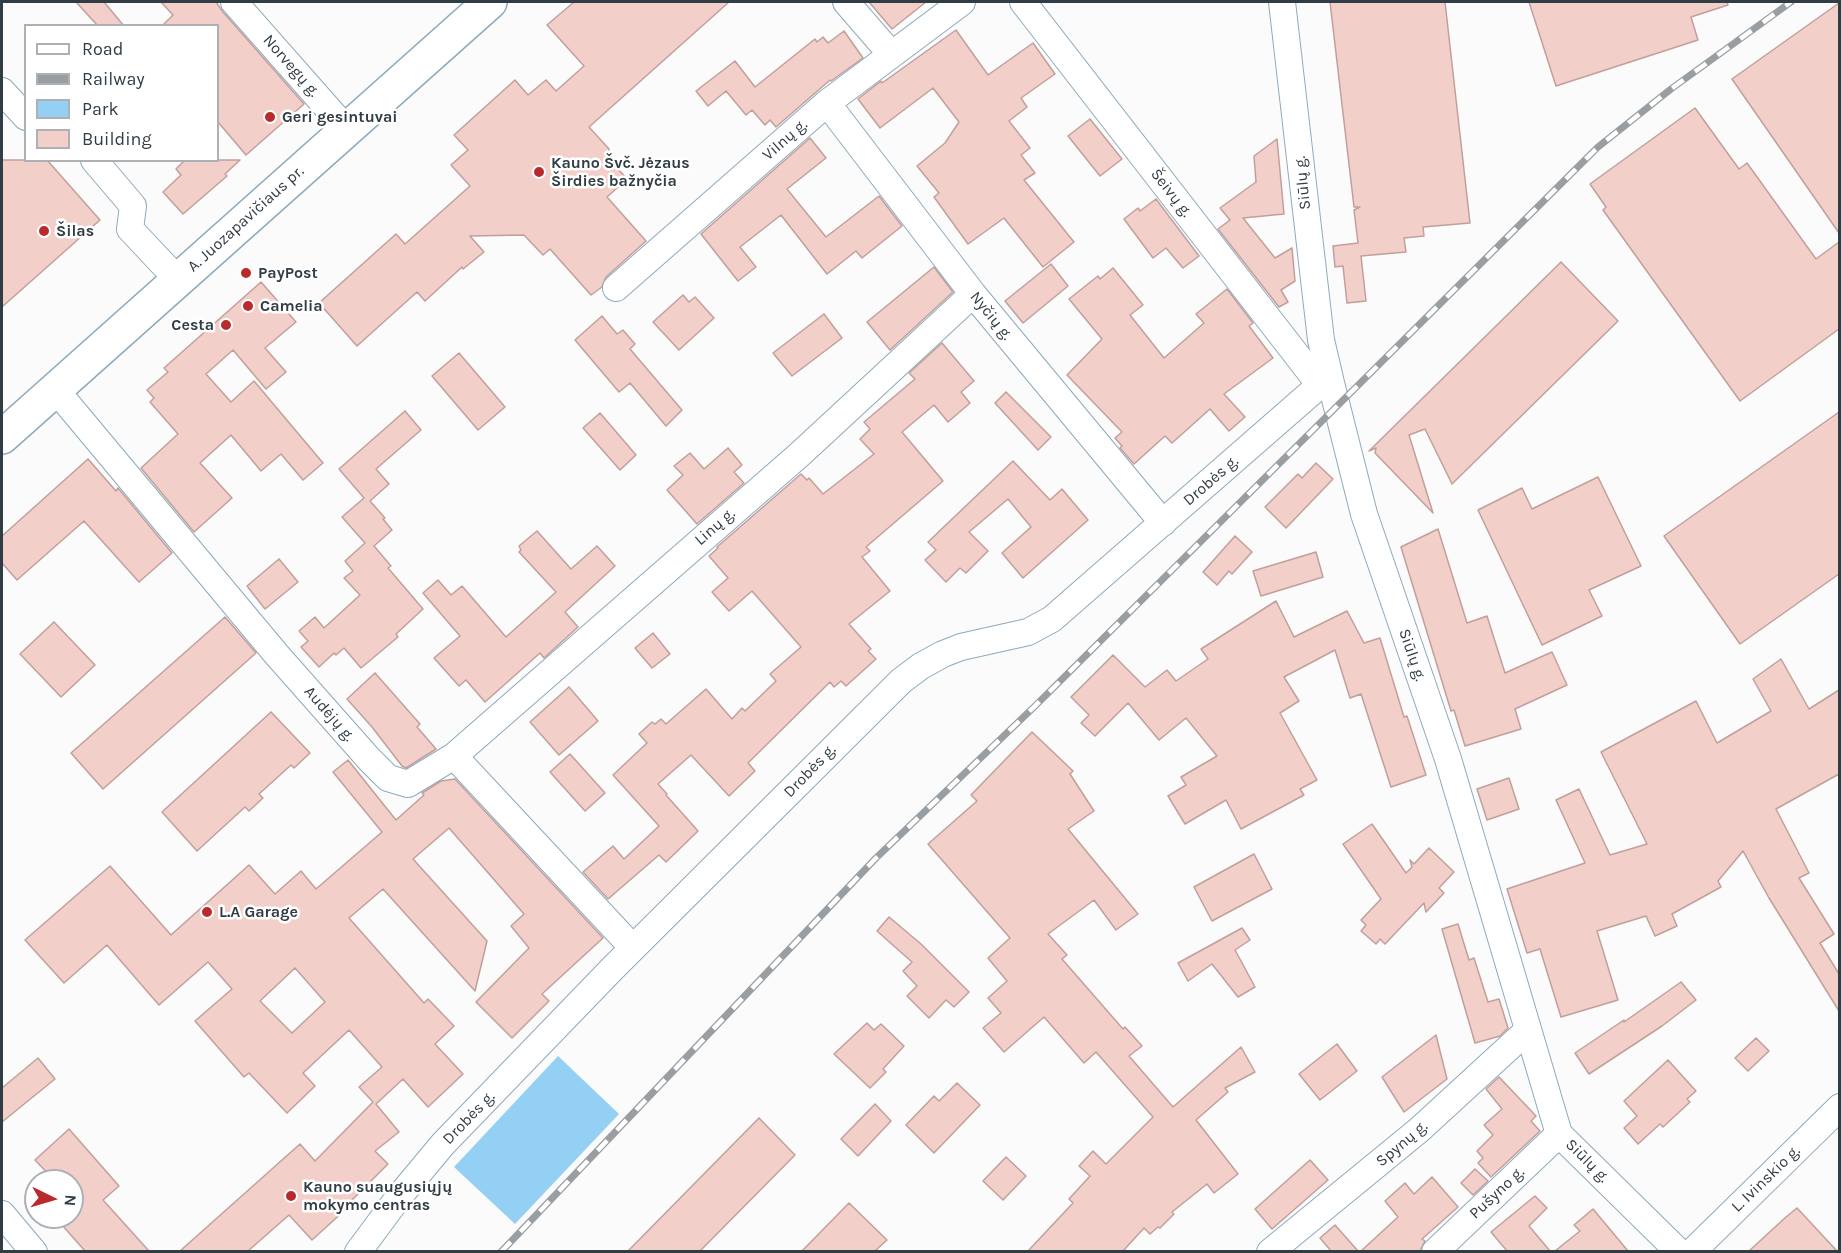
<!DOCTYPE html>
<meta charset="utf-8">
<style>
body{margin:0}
#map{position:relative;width:1841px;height:1253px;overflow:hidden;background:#fbfbfb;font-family:Karla,sans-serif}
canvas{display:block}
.frame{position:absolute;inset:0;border:3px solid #313d45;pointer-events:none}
.legend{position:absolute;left:24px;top:24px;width:195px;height:138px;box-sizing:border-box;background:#fff;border:2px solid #adb1b5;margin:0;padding:8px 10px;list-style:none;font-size:18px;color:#313d45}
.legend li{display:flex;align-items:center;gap:12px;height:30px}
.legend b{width:30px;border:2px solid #adb1b5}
.north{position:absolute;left:24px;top:1169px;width:60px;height:60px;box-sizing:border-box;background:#fff;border:2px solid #adb1b5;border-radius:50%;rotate:95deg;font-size:16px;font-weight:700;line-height:24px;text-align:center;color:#313d45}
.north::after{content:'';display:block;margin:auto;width:21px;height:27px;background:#ba2a2c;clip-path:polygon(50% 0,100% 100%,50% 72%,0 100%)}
</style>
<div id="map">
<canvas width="1841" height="1253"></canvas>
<div class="frame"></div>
<ul class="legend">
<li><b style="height:8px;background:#fff"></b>Road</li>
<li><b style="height:8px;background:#999ea2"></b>Railway</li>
<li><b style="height:16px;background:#94d0f4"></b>Park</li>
<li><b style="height:16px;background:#f3cfca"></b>Building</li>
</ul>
<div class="north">N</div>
</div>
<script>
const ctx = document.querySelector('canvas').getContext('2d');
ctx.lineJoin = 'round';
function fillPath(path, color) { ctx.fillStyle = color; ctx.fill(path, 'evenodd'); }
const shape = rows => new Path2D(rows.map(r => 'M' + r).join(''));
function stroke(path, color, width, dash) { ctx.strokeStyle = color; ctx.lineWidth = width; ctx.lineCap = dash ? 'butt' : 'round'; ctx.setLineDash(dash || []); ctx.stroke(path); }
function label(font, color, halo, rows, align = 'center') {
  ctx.font = font + ' Karla,sans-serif'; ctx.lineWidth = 5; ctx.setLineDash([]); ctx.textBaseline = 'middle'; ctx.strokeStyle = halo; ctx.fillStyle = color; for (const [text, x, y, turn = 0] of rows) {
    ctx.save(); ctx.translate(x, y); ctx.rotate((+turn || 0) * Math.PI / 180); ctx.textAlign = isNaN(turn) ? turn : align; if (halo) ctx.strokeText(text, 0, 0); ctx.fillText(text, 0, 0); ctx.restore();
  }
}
fillPath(shape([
 [558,1056,619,1114,515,1224,454,1167]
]), '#94d0f4');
const building = shape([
 [76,2,104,2,124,26,98,26,76,2],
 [161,2,216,2,223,12,304,104,246,155,218,122,218,26,162,26,173,15,161,2],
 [574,2,729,2,589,127,609,149,608,158,627,179,607,197,646,241,606,277,602,287,591,295,550,249,543,255,524,235,470,236,484,252,463,269,462,267,425,301,417,292,357,346,319,303,396,234,405,244,470,186,451,165,468,150,454,135,515,80,528,95,546,80,556,91,584,66,547,25,574,2],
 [869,2,926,2,892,29,869,2],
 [1330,2,1445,2,1470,223,1423,227,1424,236,1404,238,1406,252,1361,256,1366,301,1347,303,1343,266,1335,267,1333,246,1358,243,1354,210,1360,207,1354,207,1330,2],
 [1529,2,1727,2,1728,5,1691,17,1698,40,1556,86,1529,2],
 [1839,3,1839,233,1732,79,1839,3],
 [956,30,988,75,1033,43,1055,74,1021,98,1027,107,1009,121,1030,148,1021,155,1035,173,1024,180,1074,242,1043,267,1004,218,968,244,934,197,939,193,917,166,945,143,959,122,933,88,880,128,858,99,881,81,882,83,956,30],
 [844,31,863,58,831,81,830,80,776,127,770,120,765,125,752,110,746,115,726,91,708,106,696,91,735,61,755,87,815,39,817,42,823,37,828,43,844,31],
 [1695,108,1739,169,1747,163,1816,259,1839,242,1839,329,1740,401,1603,210,1606,207,1590,184,1695,108],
 [1090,119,1122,159,1100,176,1068,136,1090,119],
 [810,138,826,158,787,189,826,237,879,196,902,226,862,258,856,251,827,274,781,215,740,247,756,267,738,281,701,234,810,138],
 [1277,139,1284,214,1243,218,1275,258,1292,248,1295,281,1281,290,1288,302,1279,307,1218,229,1230,220,1220,208,1256,182,1254,156,1277,139],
 [2,160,47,160,100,220,2,307,2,160],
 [185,160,240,160,225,174,227,176,183,214,163,192,181,175,176,169,185,160],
 [1156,199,1199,256,1183,268,1166,248,1153,258,1124,219,1138,208,1140,211,1156,199],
 [1561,262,1618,321,1452,484,1425,429,1409,435,1433,513,1375,453,1376,448,1369,451,1561,262],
 [1051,264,1068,286,1023,323,1005,301,1051,264],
 [934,267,953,292,890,350,867,322,934,267],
 [1113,268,1143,305,1130,315,1164,358,1204,323,1196,314,1227,289,1253,323,1249,326,1273,358,1224,394,1245,417,1229,431,1210,409,1172,443,1165,436,1134,464,1120,448,1122,446,1115,438,1122,432,1067,375,1102,339,1069,299,1098,276,1100,279,1113,268],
 [261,282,296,322,265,348,286,372,266,389,233,350,206,374,231,402,254,381,323,463,303,480,281,454,261,471,231,435,200,463,232,498,194,532,141,468,178,434,150,402,154,398,147,390,168,372,164,368,261,282],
 [683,295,689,302,695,297,714,318,679,350,653,322,683,295],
 [824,314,842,338,792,376,773,353,824,314],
 [602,316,617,334,623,330,635,344,630,349,682,410,666,426,630,383,619,392,575,340,602,316],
 [942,343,974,381,961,392,970,403,948,422,934,405,902,432,943,481,866,547,870,551,862,557,890,591,849,624,871,649,868,651,876,659,846,686,841,681,834,687,830,682,748,763,755,771,729,796,691,755,658,784,667,794,666,795,698,831,666,862,659,855,608,899,583,872,613,846,624,859,659,826,613,775,647,743,639,734,652,722,655,724,661,719,666,724,706,689,732,719,742,708,745,711,776,681,770,674,801,647,752,591,729,611,712,592,728,578,709,556,718,548,717,547,801,474,807,480,809,478,823,494,874,454,860,439,870,429,864,422,915,379,909,373,942,343],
 [459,353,505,407,478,430,432,376,459,353],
 [1006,392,1051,437,1038,450,995,403,1006,392],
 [405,411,421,430,376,469,389,484,370,501,385,518,383,519,392,530,374,546,391,566,388,568,423,609,396,634,398,637,361,668,344,648,336,655,334,653,319,667,301,647,308,641,299,631,315,617,324,628,360,595,344,578,353,571,345,561,365,543,342,517,364,498,339,469,405,411],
 [1839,412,1839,574,1740,644,1664,536,1839,412],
 [600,413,636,455,620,470,583,428,600,413],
 [728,448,742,465,734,472,744,483,697,524,667,490,683,475,674,466,690,453,704,469,728,448],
 [88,459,116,491,118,488,172,553,139,582,84,521,17,580,2,563,2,536,88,459],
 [1013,461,1050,500,1062,489,1088,520,1023,578,1002,553,1031,527,1008,499,969,532,988,551,966,573,960,568,946,582,925,560,936,550,928,542,1013,461],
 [1316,463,1333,479,1286,528,1265,507,1298,474,1302,478,1316,463],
 [1598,477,1641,566,1589,590,1602,616,1542,645,1478,510,1522,488,1532,509,1598,477],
 [1438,529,1467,623,1487,616,1505,673,1552,652,1567,685,1515,709,1521,729,1465,746,1454,710,1451,711,1401,547,1438,529],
 [537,531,571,569,597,546,615,566,565,612,578,627,544,658,540,653,485,702,466,680,459,686,434,658,460,636,423,593,438,580,451,595,462,586,506,637,556,592,519,552,521,550,519,546,537,531],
 [1235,536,1252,552,1232,574,1229,571,1217,585,1203,572,1235,536],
 [1316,552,1323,577,1261,596,1253,571,1316,552],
 [279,559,298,582,265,609,247,586,279,559],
 [1276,601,1294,637,1347,611,1364,643,1380,638,1404,717,1407,716,1426,775,1391,787,1361,694,1350,698,1335,650,1284,677,1299,701,1280,713,1317,780,1300,789,1304,795,1241,829,1226,800,1185,824,1168,796,1186,785,1181,777,1217,756,1186,718,1159,740,1128,703,1095,736,1081,723,1089,715,1071,697,1113,655,1145,687,1167,670,1176,681,1208,659,1201,649,1276,601],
 [225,617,256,653,103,789,71,753,225,617],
 [54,622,95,665,61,697,20,654,54,622],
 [653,633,670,654,652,668,635,648,653,633],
 [1781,659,1809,709,1839,690,1839,774,1776,809,1809,873,1799,878,1834,934,1820,943,1839,974,1839,1011,1769,898,1743,851,1718,881,1721,887,1672,914,1677,926,1655,936,1646,916,1597,931,1618,1000,1561,1017,1540,949,1527,953,1507,889,1585,863,1556,800,1579,789,1610,855,1647,844,1601,752,1696,701,1717,743,1771,711,1753,679,1781,659],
 [375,673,420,724,417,727,436,749,406,768,402,766,372,727,347,699,375,673],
 [569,687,598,721,559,755,530,722,569,687],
 [271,712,310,753,294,768,291,765,259,794,263,798,249,811,245,807,197,851,162,812,271,712],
 [1032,732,1073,771,1070,774,1094,811,1068,829,1138,914,1116,930,1094,900,1048,934,1067,955,1062,959,1123,1029,1125,1027,1142,1046,1129,1056,1173,1107,1241,1047,1255,1072,1225,1088,1228,1092,1196,1120,1238,1174,1214,1193,1207,1184,1172,1212,1174,1214,1160,1228,1158,1227,1150,1234,1144,1228,1123,1251,1028,1251,1073,1203,1069,1199,1090,1176,1079,1166,1093,1151,1106,1164,1153,1117,1096,1052,1084,1063,1044,1017,1004,1052,983,1028,1001,1013,988,998,1007,981,988,958,1010,938,928,844,977,801,971,795,1032,732],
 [570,754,605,793,585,811,550,772,570,754],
 [348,760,396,820,424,795,422,793,441,781,455,779,603,938,542,994,549,1001,512,1038,476,1002,529,948,511,926,524,914,449,828,413,859,487,941,475,991,383,889,349,918,424,1003,428,999,454,1026,435,1044,463,1074,428,1107,403,1079,376,1104,399,1132,375,1151,388,1164,343,1209,345,1210,312,1240,289,1215,248,1251,180,1251,300,1144,315,1161,373,1102,359,1087,382,1067,349,1030,303,1073,315,1086,287,1113,249,1073,244,1077,195,1021,232,989,208,962,159,1005,107,945,64,983,25,940,110,866,171,935,249,865,275,894,301,871,316,889,382,832,333,772,348,760],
 [295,968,325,1002,292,1033,260,1001,295,968],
 [1509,778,1519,809,1487,820,1477,789,1509,778],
 [1372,824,1406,873,1412,867,1410,860,1414,864,1429,848,1454,872,1439,888,1444,893,1426,912,1424,903,1385,944,1380,939,1376,944,1361,931,1366,925,1361,920,1381,899,1343,844,1372,824],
 [1254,854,1272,889,1212,921,1194,887,1254,854],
 [889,917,921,944,969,992,954,1007,946,1000,929,1018,907,996,917,986,903,971,912,962,877,931,889,917],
 [1458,924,1469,960,1474,958,1488,1002,1499,999,1508,1028,1500,1036,1475,1043,1442,929,1458,924],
 [1242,928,1250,940,1235,950,1255,987,1238,997,1212,964,1188,981,1178,963,1242,928],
 [1681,982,1696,1000,1662,1026,1589,1074,1575,1053,1624,1020,1624,1022,1681,982],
 [867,1023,874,1030,881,1024,904,1046,883,1069,886,1072,870,1088,834,1054,867,1023],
 [1436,1035,1447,1079,1404,1112,1382,1077,1436,1035],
 [1756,1038,1769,1051,1748,1071,1735,1058,1756,1038],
 [1337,1044,1357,1071,1320,1100,1299,1074,1337,1044],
 [38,1058,55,1079,2,1122,2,1088,38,1058],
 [1668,1060,1696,1091,1687,1099,1690,1102,1663,1127,1660,1124,1638,1144,1624,1128,1637,1116,1624,1101,1668,1060],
 [1499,1077,1536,1116,1531,1121,1540,1131,1491,1177,1478,1163,1483,1158,1477,1151,1493,1135,1484,1125,1502,1109,1486,1089,1499,1077],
 [957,1083,980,1105,934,1153,906,1125,934,1096,939,1101,957,1083],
 [875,1104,891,1121,858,1156,841,1139,875,1104],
 [759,1118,795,1155,700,1251,628,1251,759,1118],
 [69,1129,119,1186,103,1200,149,1251,85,1251,55,1217,72,1217,72,1181,55,1181,35,1160,69,1129],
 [1006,1157,1026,1176,1003,1200,983,1181,1006,1157],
 [1310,1160,1328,1180,1272,1229,1255,1209,1310,1160],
 [1475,1169,1488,1181,1473,1195,1461,1183,1475,1169],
 [1432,1177,1458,1207,1422,1239,1425,1241,1420,1251,1361,1251,1398,1217,1385,1201,1405,1183,1414,1194,1432,1177],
 [1535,1196,1547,1208,1529,1226,1550,1251,1507,1251,1491,1232,1535,1196],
 [849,1203,887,1240,875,1251,802,1251,849,1203],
 [1797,1208,1837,1251,1749,1251,1786,1217,1797,1208],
 [1593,1209,1628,1251,1555,1251,1580,1231,1574,1225,1593,1209],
 [1335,1225,1358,1251,1331,1251,1320,1238,1335,1225]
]);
fillPath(building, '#f3cfca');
stroke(building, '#c19f9b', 1.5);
const minor = shape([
 [234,2,347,130],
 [846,2,891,54],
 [1023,2,1320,385],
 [1282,2,1321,340,1331,383,1364,514,1448,759,1559,1134,1679,1252],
 [2,91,26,117],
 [827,103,973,294,1163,523],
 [94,160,133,206,130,229,178,280],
 [616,288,827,103,962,2],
 [55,389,277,655,369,759,388,778,408,784,454,756,633,948],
 [454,756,799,455,973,294],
 [2,1214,34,1252],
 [358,1252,398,1198,443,1144,612,969,901,681,921,666,943,654,961,647,1028,632,1052,619,1320,385,1331,383],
 [1270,1252,1419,1130,1528,1030],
 [1435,1252,1559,1134],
 [1692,1252,1840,1107]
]);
const major = shape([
 [2,437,490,2]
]);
stroke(minor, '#8daabc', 28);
stroke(major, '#8daabc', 36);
stroke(minor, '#fff', 26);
stroke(major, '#fff', 33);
const rail = shape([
 [501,1252,876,858,1034,707,1598,147,1671,89,1791,2]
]);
stroke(rail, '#999ea2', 7);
stroke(rail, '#fff', 4.5, [14]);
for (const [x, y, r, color] of [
 [270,117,6,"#ba2a2c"],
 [539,172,6,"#ba2a2c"],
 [44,231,6,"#ba2a2c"],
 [246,273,6,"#ba2a2c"],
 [248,306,6,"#ba2a2c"],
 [226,325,6,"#ba2a2c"],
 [207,912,6,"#ba2a2c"],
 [291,1196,6,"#ba2a2c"]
]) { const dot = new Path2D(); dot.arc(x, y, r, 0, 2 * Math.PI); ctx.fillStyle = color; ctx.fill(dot); stroke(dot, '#fff', 2); }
label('16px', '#313d45', '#fff', [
 ["Norvegų g.",291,66,49],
 ["Vilnų g.",785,140,-41],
 ["Siūlų g.",1303,183,-96],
 ["Šeivų g.",1171,193,52],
 ["A. Juozapavičiaus pr.",246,219,-42],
 ["Nyčių g.",991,316,51],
 ["Drobės g.",1211,481,-41],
 ["Linų g.",715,527,-41],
 ["Siūlų g.",1412,655,71],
 ["Audėjų g.",329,714,49],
 ["Drobės g.",810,771,-46],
 ["Drobės g.",469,1118,-46],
 ["Spynų g.",1402,1144,-40],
 ["Siūlų g.",1587,1161,45],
 ["L. Ivinskio g.",1766,1179,-44],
 ["Pušyno g.",1497,1193,-43]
]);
label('bold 16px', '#313d45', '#fff', [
 ["Geri gesintuvai",282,117],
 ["Kauno Švč. Jėzaus",551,163],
 ["Širdies bažnyčia",551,181],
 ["Šilas",56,231],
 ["PayPost",258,273],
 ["Camelia",260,306],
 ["Cesta",214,325,"right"],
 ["L.A Garage",219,912],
 ["Kauno suaugusiųjų",303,1187],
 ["mokymo centras",303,1205]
], 'left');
</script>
